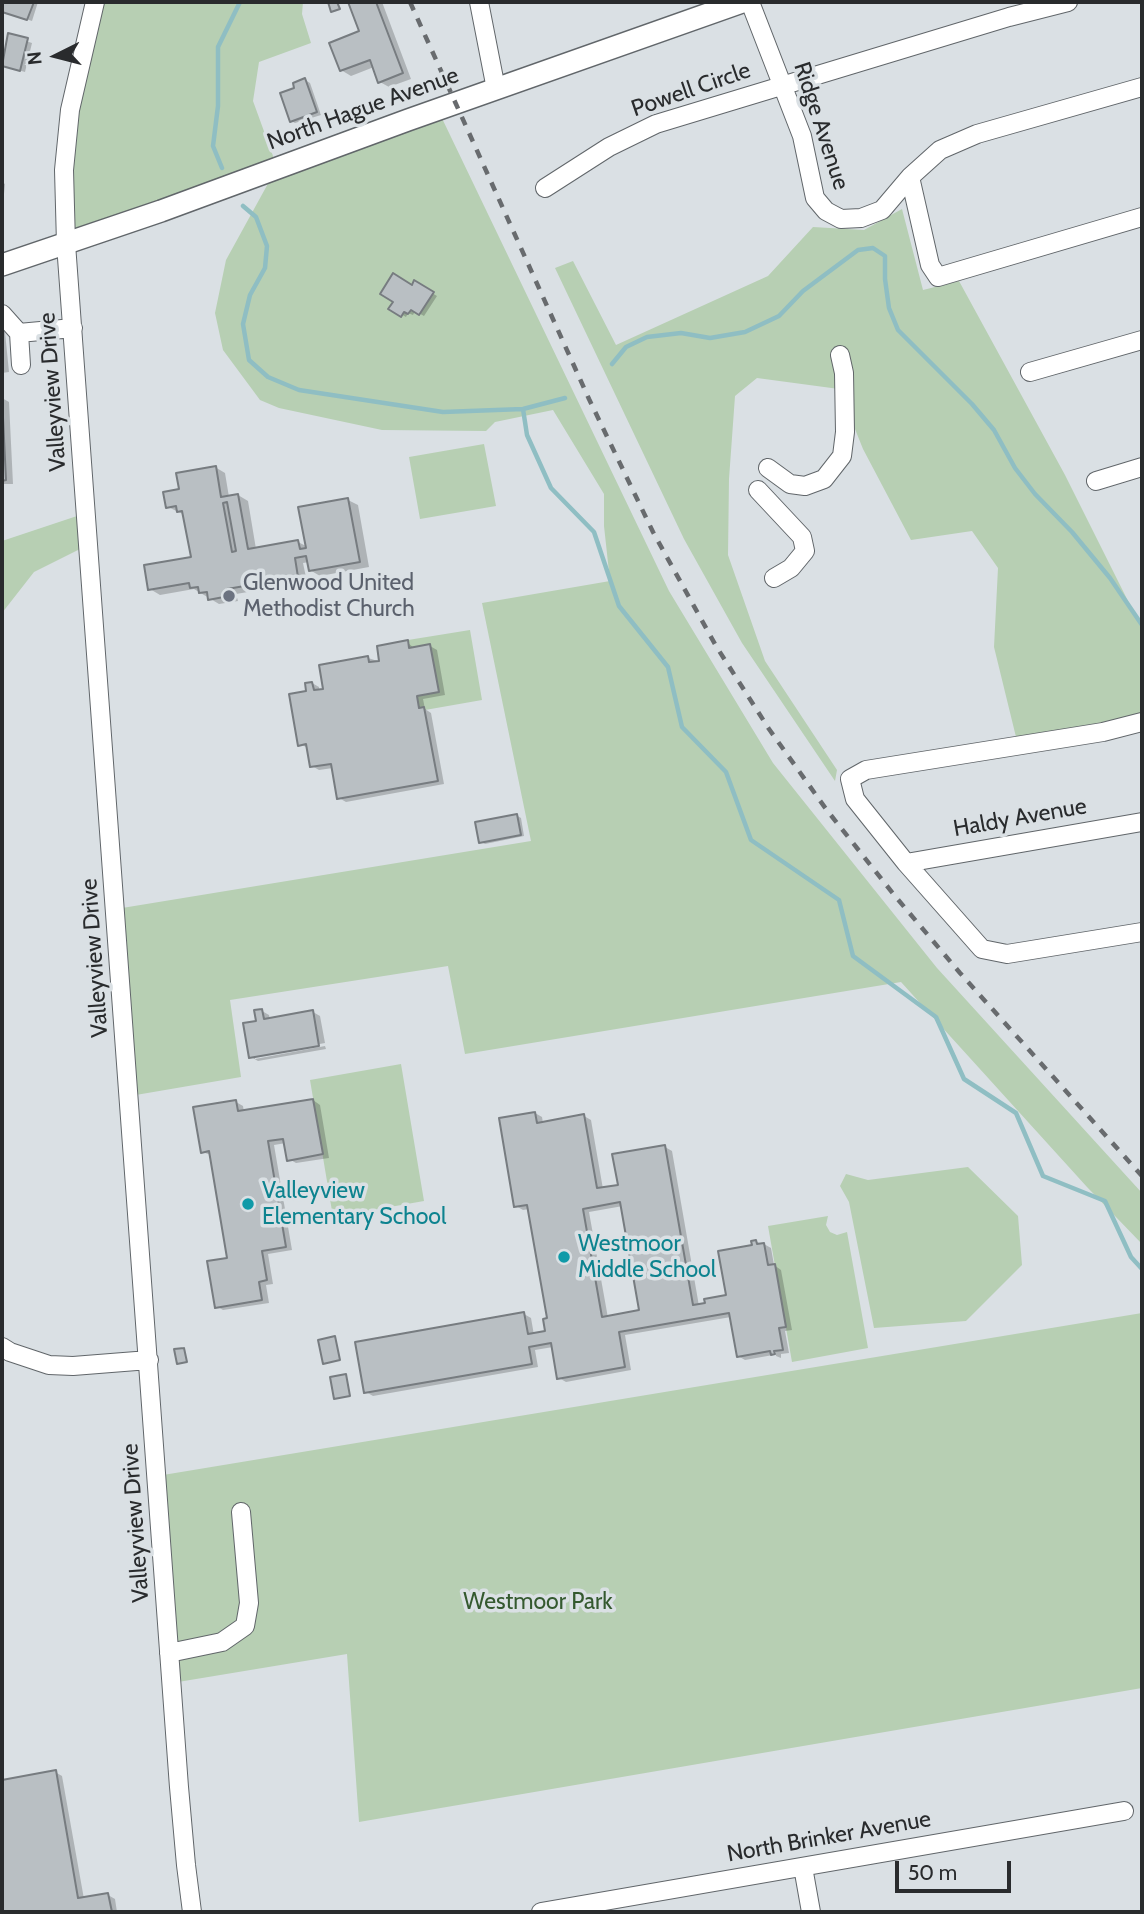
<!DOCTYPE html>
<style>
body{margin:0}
#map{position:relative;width:1144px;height:1914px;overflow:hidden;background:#dae0e4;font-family:Cabin,sans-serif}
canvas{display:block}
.frame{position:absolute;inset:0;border:4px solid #292b2d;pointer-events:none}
.north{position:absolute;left:21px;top:21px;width:70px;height:70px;-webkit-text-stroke:5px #dae0e4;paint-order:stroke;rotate:264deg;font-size:19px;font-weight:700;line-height:28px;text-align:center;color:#292b2d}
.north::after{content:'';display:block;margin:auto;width:24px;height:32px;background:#292b2d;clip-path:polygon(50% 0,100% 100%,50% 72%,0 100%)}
.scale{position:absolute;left:895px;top:1861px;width:116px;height:32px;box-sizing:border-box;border:4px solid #292b2d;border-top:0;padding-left:9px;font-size:21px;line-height:24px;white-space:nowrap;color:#292b2d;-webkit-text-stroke:5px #dae0e4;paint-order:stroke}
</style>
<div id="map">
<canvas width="1144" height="1914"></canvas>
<div class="frame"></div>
<div class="north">N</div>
<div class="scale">50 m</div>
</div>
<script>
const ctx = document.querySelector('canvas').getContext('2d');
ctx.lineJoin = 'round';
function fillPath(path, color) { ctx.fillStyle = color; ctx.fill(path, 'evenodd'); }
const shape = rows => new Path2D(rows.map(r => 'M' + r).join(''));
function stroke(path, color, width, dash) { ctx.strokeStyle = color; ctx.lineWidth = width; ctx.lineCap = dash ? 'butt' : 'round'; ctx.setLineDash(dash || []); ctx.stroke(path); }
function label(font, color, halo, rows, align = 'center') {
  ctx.font = font + ' Cabin,sans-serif'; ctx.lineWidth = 7; ctx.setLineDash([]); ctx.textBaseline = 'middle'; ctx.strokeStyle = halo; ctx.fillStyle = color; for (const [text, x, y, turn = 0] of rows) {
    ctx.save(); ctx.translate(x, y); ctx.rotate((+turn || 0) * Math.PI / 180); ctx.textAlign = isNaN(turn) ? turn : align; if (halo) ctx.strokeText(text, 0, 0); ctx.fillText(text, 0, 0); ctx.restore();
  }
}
fillPath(shape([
 [95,2,303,2,302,14,311,43,259,62,253,101,277,167,438,110,669,591,773,763,937,968,1142,1193,1142,1244,1087,1187,901,982,465,1054,448,966,230,1000,241,1077,130,1096,116,909,531,841,482,603,610,581,604,526,604,494,553,410,495,422,486,431,382,430,279,408,260,400,223,350,215,313,226,260,276,169,66,244,64,170],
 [902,209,923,290,959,281,1065,475,1142,629,1142,719,1016,737,994,647,998,568,972,531,911,540,863,449,839,389,757,378,735,396,729,479,728,555,765,661,837,770,835,781,742,643,684,539,555,268,573,261,616,345,768,276,813,227,864,230],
 [484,444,496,506,420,519,409,457],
 [86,513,88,545,34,572,2,613,2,541],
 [470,630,482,700,425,710,419,708,408,640],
 [401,1064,424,1201,333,1217,310,1080],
 [968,1167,1018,1216,1022,1265,966,1321,874,1328,849,1202,840,1186,846,1174,868,1180],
 [828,1216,826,1225,830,1232,837,1235,847,1232,868,1348,792,1362,768,1226],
 [1142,1313,1142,1688,359,1822,347,1654,172,1683,157,1476]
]), '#b7cfb3');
fillPath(shape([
 [3,2,38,2,32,21,2,11],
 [350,2,382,2,411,79,389,87,380,82,374,67,351,76,341,70,361,32],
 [10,36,32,43,25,72,7,67],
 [305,80,310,83,321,115,295,123,291,121],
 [2,182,5,184,4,194,2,194],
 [415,283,437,296,424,316,415,311,413,315,408,313,406,317,391,308],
 [2,330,5,332,9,372,2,373],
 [2,398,9,402,13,484,2,484],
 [215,467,225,473,229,497,238,495,248,501,256,549,298,542,308,547,348,500,358,505,369,567,320,576,310,570,309,562,303,563,307,582,236,594,238,601,219,604,194,589,160,595,150,589,193,558,185,515,168,507,181,491],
 [407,642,415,649,430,646,437,650,445,695,423,699,425,709,431,713,444,784,346,802,339,798,333,768,319,770,312,766,308,748,300,744,312,683,319,687,319,691,325,690,368,658,381,662],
 [516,815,521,818,524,836,485,844,481,842],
 [262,1011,269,1015,270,1020,313,1012,320,1016,325,1043,255,1056,255,1059,325,1046,326,1049,258,1061,251,1057],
 [313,1100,320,1105,329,1158,296,1163,289,1159,286,1143,274,1145,292,1250,268,1254,273,1284,266,1285,269,1303,223,1310,216,1306,229,1259,211,1155,202,1152,236,1102,243,1106,244,1112],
 [535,1113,542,1117,543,1123,584,1116,591,1120,603,1189,620,1186,665,1147,672,1151,699,1306,728,1296,756,1242,764,1244,771,1248,774,1265,781,1270,792,1330,785,1331,789,1353,781,1354,781,1358,776,1356,774,1342,771,1343,773,1355,745,1360,738,1356,731,1317,625,1335,631,1370,566,1382,559,1378,553,1347,535,1350,538,1367,373,1396,366,1392,524,1314,531,1318,534,1335,547,1333,549,1320,529,1209,523,1210,516,1206],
 [623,1206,641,1312,608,1318,589,1212],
 [55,1772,62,1776,84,1899,108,1895,115,1899,117,1912,2,1912,2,1781]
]), '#0003');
stroke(shape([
 [222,168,213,146,218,106,218,47,240,2],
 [243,206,256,217,267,246,265,268,250,295,243,324,249,360,268,377,299,390,443,412,523,409,565,398],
 [612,364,626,347,647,337,681,333,710,338,745,332,779,316,803,291,858,250,873,248,885,256,885,279,889,308,898,330,972,404,994,430,1015,468,1035,494,1072,532,1110,578,1142,625],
 [523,409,527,435,551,488,594,532,619,606,668,667,682,727,726,772,751,840,839,900,853,956,936,1017,964,1079,1016,1113,1043,1176,1105,1201,1131,1257,1142,1269]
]), '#8fbec3', 4.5);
const building = shape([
 [2,2,34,2,27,20,2,12,2,2],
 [328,2,337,2,340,9,331,12,328,2],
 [348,2,376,2,403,73,378,83,370,60,340,71,329,43,359,31,348,2],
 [8,33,28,38,20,71,2,66,8,33],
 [305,78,317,112,290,122,280,93,294,88,293,83,305,78],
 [393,273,412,285,414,280,434,292,419,315,411,310,408,314,404,312,401,317,388,309,393,302,380,294,393,273],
 [2,396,6,480,2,481,2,396],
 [216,466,221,497,238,494,248,549,298,540,300,549,306,548,298,507,348,498,360,562,309,571,306,556,295,558,298,577,227,589,229,596,208,600,207,592,199,593,198,587,190,588,189,583,148,590,144,565,191,557,182,511,177,512,176,506,166,508,163,492,179,489,176,473,216,466],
 [227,502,236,551,232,552,223,503,227,502],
 [408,640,409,648,430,644,439,692,417,696,419,708,424,707,438,781,337,799,331,764,310,767,306,744,298,746,289,694,306,691,305,683,312,682,314,690,323,689,319,665,368,656,369,662,379,661,377,646,408,640],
 [517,814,521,835,479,843,475,822,517,814],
 [262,1009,264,1019,313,1010,319,1046,249,1058,243,1023,256,1021,254,1010,262,1009],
 [313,1099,323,1154,287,1161,283,1139,268,1141,286,1247,262,1251,267,1280,259,1282,262,1300,215,1308,207,1261,227,1258,209,1151,201,1153,193,1107,236,1100,238,1111,313,1099],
 [535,1112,537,1123,584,1114,597,1188,618,1185,612,1154,665,1145,693,1305,705,1303,704,1299,726,1295,718,1251,752,1245,751,1241,756,1240,757,1244,764,1243,768,1265,775,1264,786,1327,779,1328,783,1350,774,1351,775,1354,771,1355,770,1351,737,1357,729,1313,619,1332,625,1367,557,1379,551,1343,529,1347,532,1364,364,1393,355,1342,524,1312,528,1334,545,1331,543,1319,547,1318,527,1205,514,1207,499,1118,535,1112],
 [620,1202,639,1310,602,1317,583,1209,620,1202],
 [335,1336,340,1360,323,1364,318,1340,335,1336],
 [184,1348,187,1362,177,1364,174,1349,184,1348],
 [346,1374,350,1396,334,1399,330,1377,346,1374],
 [56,1770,78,1898,108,1893,112,1912,2,1912,2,1780,56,1770]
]);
fillPath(building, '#b9bfc3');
stroke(building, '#777c80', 2);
const minor = shape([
 [95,2,70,110,64,170,66,244,179,1787,186,1865,192,1912],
 [479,2,496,89],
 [750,2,802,136,815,198,826,211,841,219,861,218,882,210,910,177,940,150,977,134,1142,87],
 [910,177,930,265,938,277,1142,217],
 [545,188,609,147,656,124,1009,17,1068,2],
 [2,314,19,333,73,328],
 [19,333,21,365],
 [1030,372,1142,340],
 [768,468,790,484,805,486,824,479,842,456,845,432,844,373,840,355],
 [1096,481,1142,467],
 [758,490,802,537,805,551,791,568,774,578],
 [1142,722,1103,732,866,770,850,779,855,799,906,863,982,949,1007,954,1142,932],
 [906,863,1142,822],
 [2,1347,10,1352,49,1365,73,1366,149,1360],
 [169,1653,222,1642,245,1626,249,1603,241,1512],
 [803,1867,811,1912],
 [541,1912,1124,1811]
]);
const major = shape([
 [2,265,161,211,408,120,742,2]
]);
stroke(minor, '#61666a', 20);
stroke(major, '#61666a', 24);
stroke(minor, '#fff', 18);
stroke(major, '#fff', 21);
stroke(shape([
 [410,2,589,399,653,532,716,646,769,729,826,809,895,896,960,973,1142,1176]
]), '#686b6e', 4.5, [9, 9]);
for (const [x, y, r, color] of [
 [229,596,7,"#6b7280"],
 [248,1204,7,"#0f9aa8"],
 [564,1257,7,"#0f9aa8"]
]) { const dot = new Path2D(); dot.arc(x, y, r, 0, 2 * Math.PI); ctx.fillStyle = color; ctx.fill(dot); stroke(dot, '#dae0e4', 2.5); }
label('23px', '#292b2d', '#dae0e4', [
 ["Powell Circle",691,90,-19],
 ["North Hague Avenue",363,109,-20],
 ["Ridge Avenue",821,126,72],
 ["Valleyview Drive",53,392,-94],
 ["Haldy Avenue",1020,818,-10],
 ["Valleyview Drive",95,958,-94],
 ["Valleyview Drive",136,1523,-94],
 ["North Brinker Avenue",829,1837,-10]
]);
label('23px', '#5b616d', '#dae0e4', [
 ["Glenwood United",243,583],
 ["Methodist Church",243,609]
], 'left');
label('23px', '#0d838f', '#dae0e4', [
 ["Valleyview",262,1191],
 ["Elementary School",262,1217],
 ["Westmoor",578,1244],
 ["Middle School",578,1270]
], 'left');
label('23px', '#34592f', '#dae0e4', [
 ["Westmoor Park",538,1602]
]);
</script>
